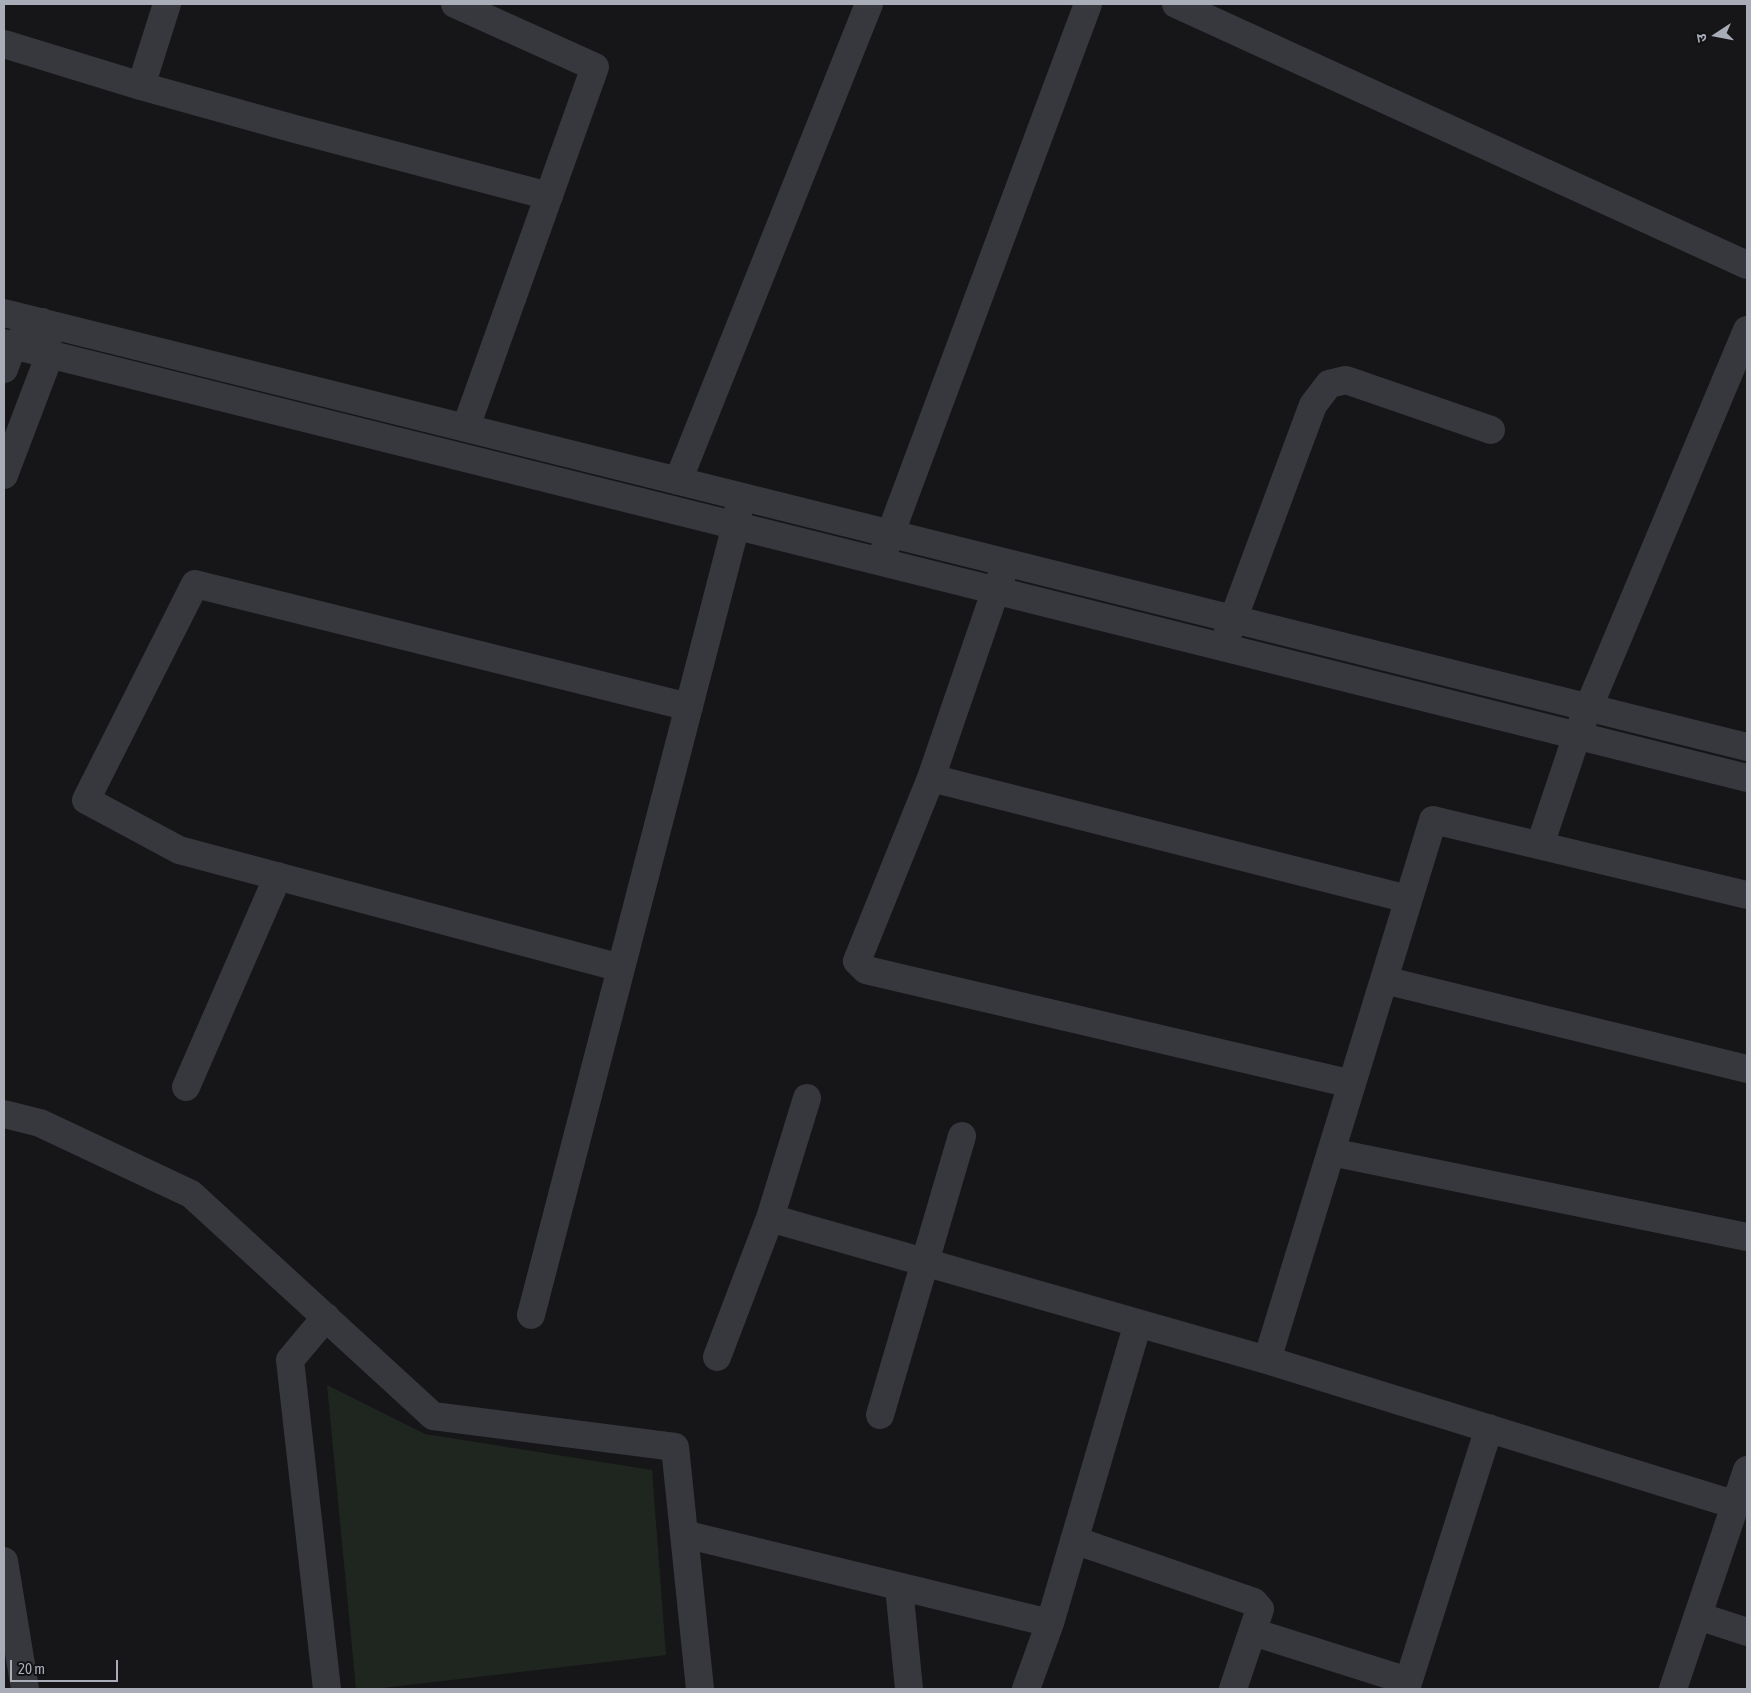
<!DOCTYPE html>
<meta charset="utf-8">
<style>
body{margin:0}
#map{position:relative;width:1751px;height:1693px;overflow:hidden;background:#161618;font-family:"Asap Condensed","Noto Sans Devanagari",sans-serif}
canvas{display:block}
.frame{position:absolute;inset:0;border:5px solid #a8adb8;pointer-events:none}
.north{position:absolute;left:1691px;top:10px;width:50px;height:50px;-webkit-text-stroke:4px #111113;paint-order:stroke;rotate:259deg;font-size:14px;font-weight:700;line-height:20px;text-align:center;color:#a8adb8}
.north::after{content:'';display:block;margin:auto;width:18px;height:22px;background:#a8adb8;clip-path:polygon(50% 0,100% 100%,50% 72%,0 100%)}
.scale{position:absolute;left:10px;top:1660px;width:108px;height:22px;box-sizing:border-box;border:2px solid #a8adb8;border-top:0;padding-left:6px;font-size:15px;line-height:18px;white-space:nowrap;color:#a8adb8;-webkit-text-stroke:4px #111113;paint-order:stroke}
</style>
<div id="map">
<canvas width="1751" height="1693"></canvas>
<div class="frame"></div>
<div class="north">उ</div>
<div class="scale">20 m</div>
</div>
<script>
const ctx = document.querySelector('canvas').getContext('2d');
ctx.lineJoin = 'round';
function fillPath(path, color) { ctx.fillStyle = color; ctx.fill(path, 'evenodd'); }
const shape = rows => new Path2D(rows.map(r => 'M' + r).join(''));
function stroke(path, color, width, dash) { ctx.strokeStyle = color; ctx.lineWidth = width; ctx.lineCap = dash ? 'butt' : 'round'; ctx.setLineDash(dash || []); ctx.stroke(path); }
fillPath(shape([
 [327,1385,425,1434,652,1470,666,1655,374,1689,356,1689]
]), '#1e261f');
stroke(shape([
 [455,4,595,67,466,427],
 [1176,4,1747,265],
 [4,44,141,86,295,129,549,196],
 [141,86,167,4],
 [4,313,1747,747],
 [4,343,1747,778],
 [4,369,13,345,42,322,50,354,4,475],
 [678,481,869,4],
 [884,551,1088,4],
 [1003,573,996,589,931,778,857,961,866,970,1352,1084],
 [1227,636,1313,405,1329,384,1346,380,1491,430],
 [931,778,1408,899],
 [1540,845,1577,735,1747,330],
 [621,968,179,850,86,800,195,584,689,707],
 [1384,980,1747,1069],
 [186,1087,278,876],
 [4,1114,40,1123,191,1194,433,1416,675,1447,700,1689],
 [1331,1152,1747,1237],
 [770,1218,1267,1360,1736,1505],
 [531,1315,736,525,739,506],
 [326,1317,290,1360,327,1689],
 [717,1357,770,1218,807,1098],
 [1267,1360,1433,820,1747,895],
 [880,1415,962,1136],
 [684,1534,1050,1623],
 [1074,1540,1254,1602,1260,1609,1233,1689],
 [4,1561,25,1689],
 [899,1587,909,1689],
 [1698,1616,1747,1632],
 [1253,1632,1408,1681],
 [1026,1689,1050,1623,1138,1323],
 [1406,1689,1489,1428],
 [1673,1689,1747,1470]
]), '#37383d', 28);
</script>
